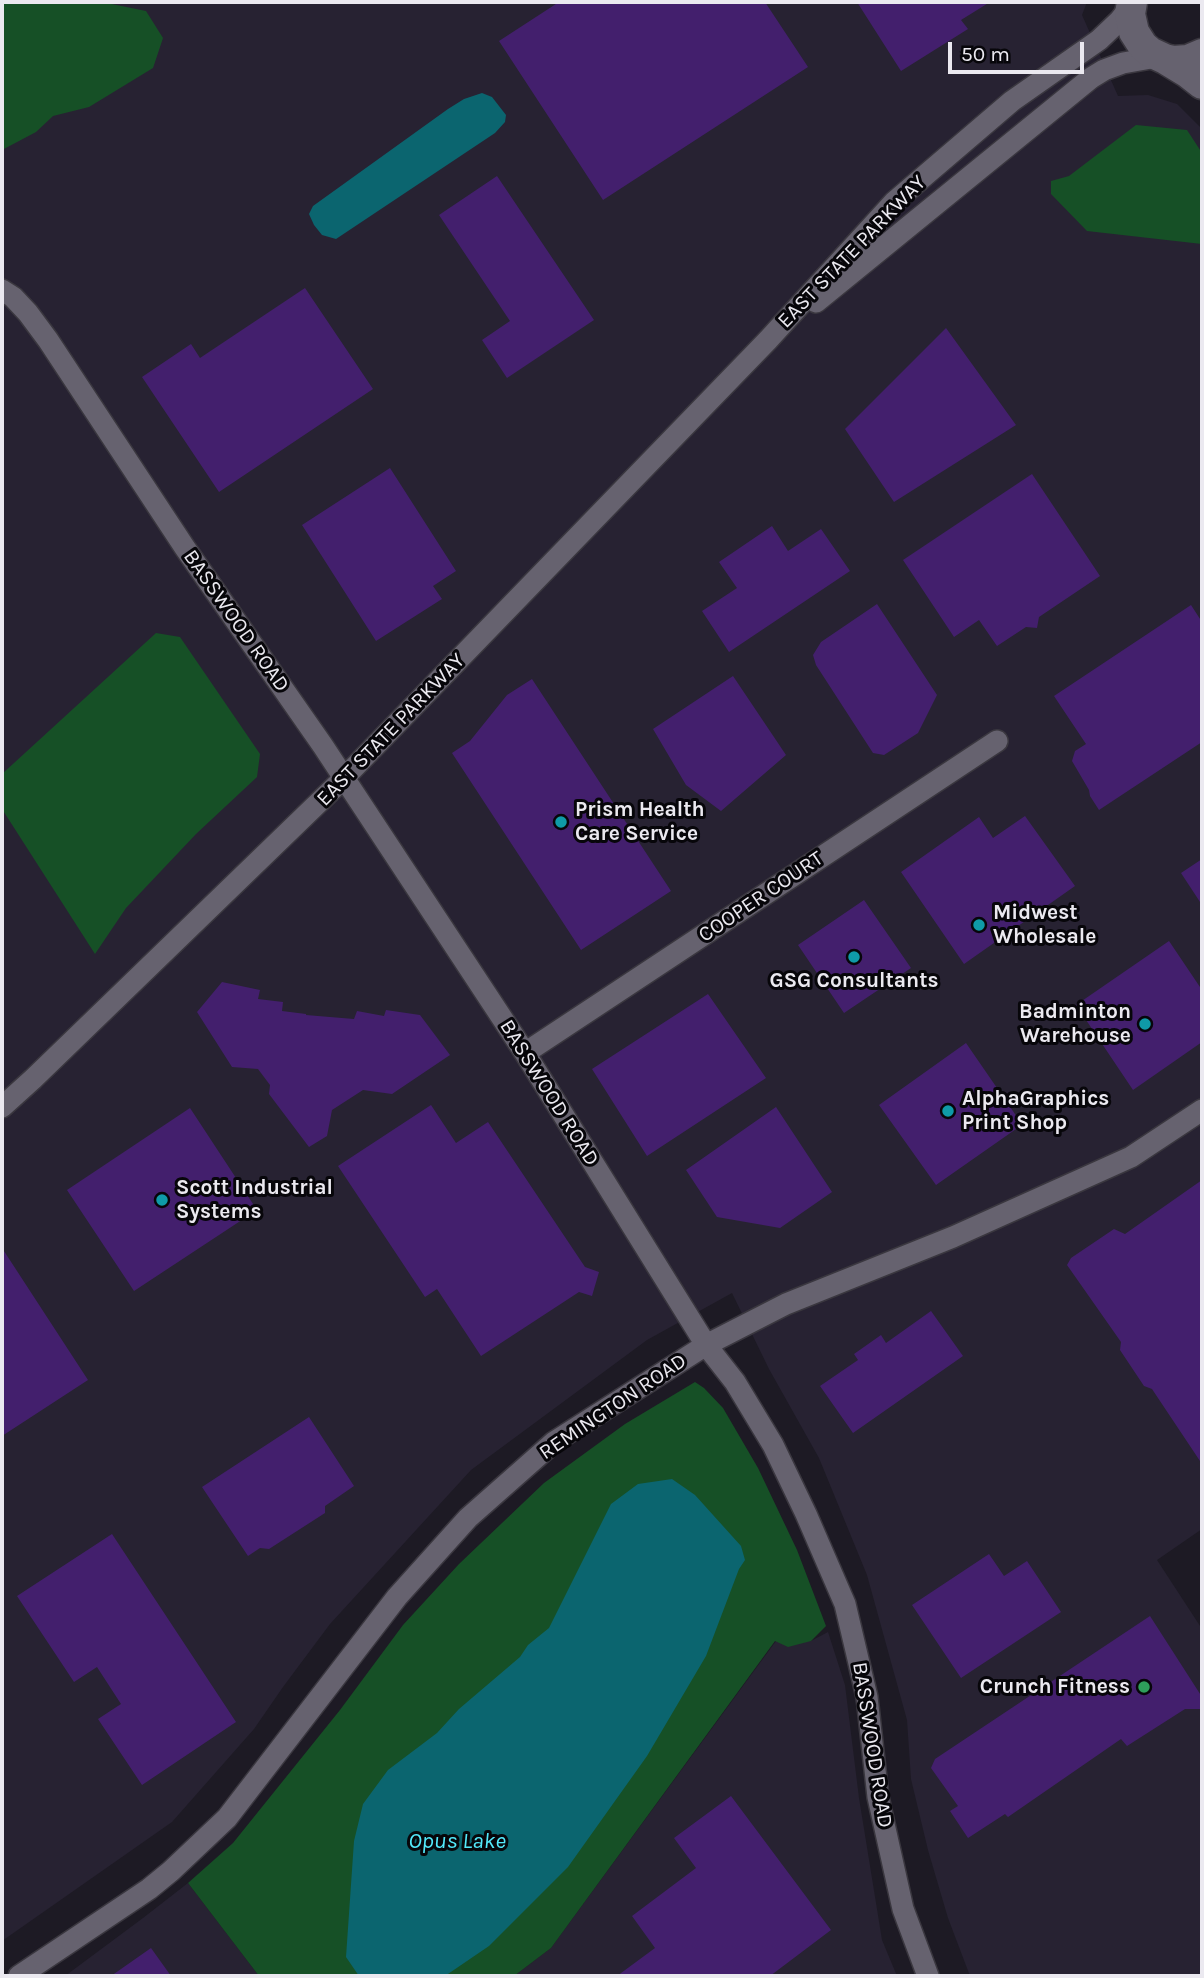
<!DOCTYPE html>
<style>
body{margin:0}
#map{position:relative;width:1204px;height:1978px;overflow:hidden;background:#1d1a24;font-family:Karla,sans-serif}
canvas{display:block}
.frame{position:absolute;inset:0;border:4px solid #ebe9f0;pointer-events:none}
.scale{position:absolute;left:948px;top:42px;width:136px;height:32px;box-sizing:border-box;border:4px solid #ebe9f0;border-top:0;padding-left:9px;font-size:21px;line-height:24px;white-space:nowrap;color:#ebe9f0;-webkit-text-stroke:5px #07060a;paint-order:stroke}
</style>
<div id="map">
<canvas width="1204" height="1978"></canvas>
<div class="frame"></div>
<div class="scale">50 m</div>
</div>
<script>
const ctx = document.querySelector('canvas').getContext('2d');
ctx.lineJoin = 'round';
function fillPath(path, color) { ctx.fillStyle = color; ctx.fill(path, 'evenodd'); }
const shape = rows => new Path2D(rows.map(r => 'M' + r).join(''));
function stroke(path, color, width, dash) { ctx.strokeStyle = color; ctx.lineWidth = width; ctx.lineCap = dash ? 'butt' : 'round'; ctx.setLineDash(dash || []); ctx.stroke(path); }
function label(font, color, halo, rows, align = 'center') {
  ctx.font = font + ' Karla,sans-serif'; ctx.lineWidth = 6; ctx.setLineDash([]); ctx.textBaseline = 'middle'; ctx.strokeStyle = halo; ctx.fillStyle = color; for (const [text, x, y, turn = 0] of rows) {
    ctx.save(); ctx.translate(x, y); ctx.rotate((+turn || 0) * Math.PI / 180); ctx.textAlign = isNaN(turn) ? turn : align; if (halo) ctx.strokeText(text, 0, 0); ctx.fillText(text, 0, 0); ctx.restore();
  }
}
fillPath(shape([
 [2,2,1087,2,1082,15,1118,96,1148,95,1177,104,1202,129,1202,1529,1157,1560,1202,1629,1202,1976,970,1976,948,1918,928,1850,911,1779,907,1720,867,1575,819,1458,769,1369,732,1293,647,1340,471,1470,330,1624,283,1687,254,1729,172,1822,2,1941],
 [828,1632,845,1685,859,1798,882,1940,897,1976,514,1976,551,1948,776,1641,811,1641],
 [188,1883,259,1976,65,1976,143,1918]
]), '#272232');
fillPath(shape([
 [2,2,102,2,146,11,163,38,153,68,89,107,53,116,36,132,2,150],
 [1136,125,1187,130,1202,153,1202,244,1087,231,1051,194,1051,181,1069,176],
 [156,633,180,637,260,754,257,777,196,834,126,908,95,954,2,809,2,774],
 [695,1382,704,1388,723,1408,758,1468,797,1550,826,1626,811,1641,788,1647,775,1641,551,1948,514,1976,259,1976,188,1883,233,1843,340,1710,403,1625,459,1564,544,1483,625,1424]
]), '#165026');
fillPath(shape([
 [482,93,492,97,506,115,505,122,495,133,336,239,322,235,314,225,309,214,313,206,448,109,464,99],
 [672,1479,695,1495,741,1546,745,1560,739,1569,706,1656,647,1756,568,1867,489,1946,445,1976,359,1976,346,1957,354,1841,363,1804,388,1770,437,1733,459,1709,520,1657,528,1645,549,1628,611,1504,638,1484]
]), '#0b656f');
fillPath(shape([
 [559,2,765,2,808,67,603,200,499,41],
 [857,2,990,2,961,20,968,29,901,71],
 [497,176,594,320,507,378,482,340,510,321,439,215],
 [305,288,373,389,219,492,142,377,191,344,200,358],
 [946,328,1016,425,894,502,845,429],
 [390,468,456,571,433,586,442,599,376,641,302,525],
 [1032,474,1100,576,1039,617,1037,628,1026,627,997,646,979,620,954,637,903,560],
 [772,526,788,551,821,529,850,571,729,652,702,611,737,588,719,562],
 [877,604,937,695,918,733,884,755,873,753,816,665,813,655,821,642],
 [1191,605,1202,622,1202,742,1099,810,1090,796,1089,790,1072,761,1075,751,1086,744,1054,696],
 [733,676,786,755,721,811,686,785,653,729],
 [532,679,671,891,581,950,452,753,470,741,507,695],
 [1025,816,1075,886,964,964,901,872,979,817,993,838],
 [1202,859,1202,905,1181,873],
 [864,900,911,968,844,1013,798,945],
 [1169,941,1202,990,1202,1042,1133,1090,1076,1005],
 [222,982,260,990,258,999,283,1002,282,1011,306,1014,306,1015,354,1019,357,1011,384,1016,386,1010,420,1015,450,1055,392,1094,363,1090,332,1110,327,1136,309,1147,269,1094,270,1085,258,1069,232,1067,197,1012],
 [708,994,766,1078,647,1156,592,1069],
 [966,1043,1017,1117,1016,1129,936,1185,879,1105],
 [431,1105,456,1143,488,1122,585,1267,599,1272,592,1296,579,1292,481,1356,437,1289,425,1297,338,1166],
 [776,1107,832,1192,780,1228,717,1217,686,1170],
 [190,1108,257,1210,134,1291,67,1190],
 [1202,1180,1202,1464,1152,1389,1144,1386,1120,1350,1121,1342,1067,1265,1071,1258,1114,1229,1125,1234],
 [2,1248,88,1380,2,1436],
 [931,1311,963,1356,853,1433,820,1386,858,1360,854,1354,881,1335,886,1343],
 [309,1417,354,1486,325,1506,325,1513,269,1549,260,1548,248,1556,202,1487],
 [112,1534,236,1722,142,1785,98,1719,121,1704,97,1667,74,1682,17,1596],
 [989,1554,1004,1576,1027,1561,1061,1612,961,1678,912,1605],
 [1150,1616,1202,1697,1202,1709,1185,1709,1127,1746,1121,1739,1008,1817,1005,1814,968,1838,950,1811,958,1806,931,1768,935,1759],
 [731,1796,831,1930,770,1976,617,1976,655,1948,632,1916,696,1868,674,1838],
 [151,1948,171,1976,111,1976]
]), '#431f6d');
const street = shape([
 [2,290,13,297,28,313,48,340,185,548,323,746,525,1053,706,1345,735,1382,773,1445,806,1514,845,1604,867,1697,878,1797,903,1909,928,1976],
 [816,302,1091,78,1104,70,1123,63,1157,57],
 [525,1053,997,741],
 [2,1107,33,1079,344,778,768,340,894,202,1012,101,1099,40,1120,20,1131,6],
 [19,1976,149,1889,171,1871,227,1818,397,1597,468,1518,554,1442,706,1345,786,1304,953,1237,1131,1157,1202,1110]
]);
const secondary = shape([
 [1132,2,1130,14,1134,32,1143,46,1150,52,1165,59,1173,61,1188,60,1202,54],
 [1165,59,1188,73,1202,84]
]);
stroke(street, '#3a373f', 24);
stroke(secondary, '#3a373f', 33);
stroke(street, '#66626f', 21);
stroke(secondary, '#66626f', 30);
for (const [x, y, r, color] of [
 [561,822,7,"#0f9aa8"],
 [979,925,7,"#0f9aa8"],
 [854,957,7,"#0f9aa8"],
 [1145,1024,7,"#0f9aa8"],
 [948,1111,7,"#0f9aa8"],
 [162,1200,7,"#0f9aa8"],
 [1144,1687,7,"#2e9e5b"]
]) { const dot = new Path2D(); dot.arc(x, y, r, 0, 2 * Math.PI); ctx.fillStyle = color; ctx.fill(dot); stroke(dot, '#07060a', 2.5); }
label('21px', '#ebe9f0', '#07060a', [
 ["EAST STATE PARKWAY",852,252,-46],
 ["BASSWOOD ROAD",236,621,55],
 ["EAST STATE PARKWAY",391,730,-46],
 ["COOPER COURT",761,897,-34],
 ["BASSWOOD ROAD",549,1093,58],
 ["REMINGTON ROAD",613,1407,-34],
 ["BASSWOOD ROAD",872,1745,81]
]);
label('bold 21px', '#ebe9f0', '#07060a', [
 ["Prism Health",575,810],
 ["Care Service",575,834],
 ["Midwest",993,913],
 ["Wholesale",993,937],
 ["GSG Consultants",854,981,"center"],
 ["Badminton",1131,1012,"right"],
 ["Warehouse",1131,1036,"right"],
 ["AlphaGraphics",962,1099],
 ["Print Shop",962,1123],
 ["Scott Industrial",176,1188],
 ["Systems",176,1212],
 ["Crunch Fitness",1130,1687,"right"]
], 'left');
label('italic 23px', '#53e9fb', '#07060a', [
 ["Opus Lake",457,1841]
]);
</script>
